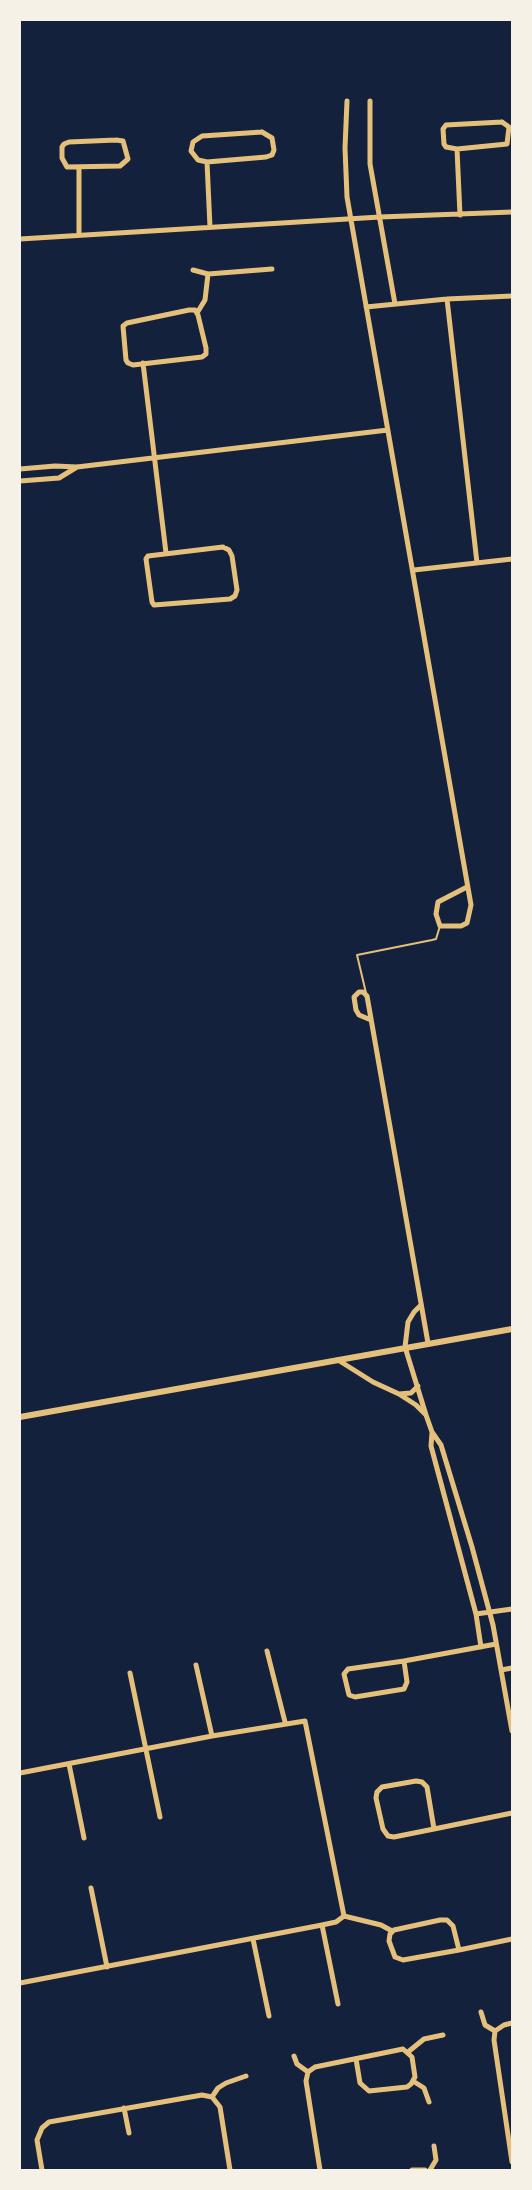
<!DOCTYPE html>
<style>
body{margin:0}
#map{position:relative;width:532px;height:2190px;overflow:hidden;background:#14213d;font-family:"Noto Sans",sans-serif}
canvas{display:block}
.frame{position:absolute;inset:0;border:21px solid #f6f1e7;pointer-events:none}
</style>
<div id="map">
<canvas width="532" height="2190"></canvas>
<div class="frame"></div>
</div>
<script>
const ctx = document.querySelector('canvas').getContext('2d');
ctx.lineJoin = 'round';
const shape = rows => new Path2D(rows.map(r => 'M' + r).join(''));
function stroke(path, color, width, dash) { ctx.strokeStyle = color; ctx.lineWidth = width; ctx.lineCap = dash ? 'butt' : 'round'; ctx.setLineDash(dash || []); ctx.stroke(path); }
stroke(shape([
 [366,993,357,955,432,940,436,939,440,926]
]), '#e5c07b', 2);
stroke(shape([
 [347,101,345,148,347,197,471,905,467,923,461,926,440,926,436,914,438,902,467,887],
 [370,101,370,164,395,304],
 [502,122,509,127,507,144,457,149,446,147,444,144,443,129,446,125,502,122],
 [262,132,272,138,274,150,272,155,266,157,207,162,198,160,191,151,193,142,202,136,262,132],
 [116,140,123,141,128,159,120,166,67,167,62,158,62,147,64,144,69,142,116,140],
 [457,149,460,215],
 [207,162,210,227],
 [79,167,79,234],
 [20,239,380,217,512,212],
 [193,270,208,274,272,269],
 [447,299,477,563],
 [366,307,447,299,512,296],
 [189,310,195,310,198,315,206,348,206,354,202,357,133,365,128,363,126,360,123,326,127,323,189,310],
 [197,313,205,300,208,274],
 [143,363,166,553],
 [20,469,55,466,77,467,388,430],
 [20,481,59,478,77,467],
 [223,547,229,550,232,556,237,590,235,596,230,599,154,605,152,602,146,559,148,556,223,547],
 [414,570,512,559],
 [371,1020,359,1015,356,1010,354,997,359,992,363,992,367,996,428,1343],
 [421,1305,414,1312,408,1322,405,1347,426,1415,432,1432,441,1445,472,1547,493,1625,512,1731],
 [338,1360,373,1382,399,1394,411,1393,418,1386],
 [399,1394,416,1405,425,1414],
 [432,1433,431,1446,476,1614,481,1647],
 [476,1614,512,1609],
 [267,1651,285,1722],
 [404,1661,407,1682,404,1689,355,1697,349,1695,344,1674,348,1669,404,1661],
 [404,1661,496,1644],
 [196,1665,212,1736],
 [501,1670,512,1668],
 [130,1673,160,1817],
 [69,1764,84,1838],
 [20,1773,212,1736,305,1721,344,1916],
 [416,1781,422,1782,427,1787,434,1829,394,1837,388,1836,383,1829,376,1798,377,1792,382,1787,416,1781],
 [434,1829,512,1813],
 [91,1888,107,1967],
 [344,1916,381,1925,392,1931],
 [440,1920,447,1920,453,1926,459,1950,403,1960,395,1957,389,1941,390,1934,394,1930,440,1920],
 [322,1925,338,2004],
 [253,1939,269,2016],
 [459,1950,512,1939],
 [20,1983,322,1925,336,1922,344,1916],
 [481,2012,485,2025,495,2031],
 [495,2031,494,2040,512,2162],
 [495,2031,504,2025,512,2023],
 [408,2052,424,2039,443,2035],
 [294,2056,297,2064,308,2072],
 [308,2072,315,2067,403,2049,412,2057,415,2077,411,2084,407,2087,369,2091,360,2083,356,2059],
 [308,2072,306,2081,320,2170],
 [413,2081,424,2088,429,2102],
 [212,2097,218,2088,226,2083,246,2076],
 [124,2108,129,2133],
 [42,2170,37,2140,42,2128,49,2122,202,2095,212,2097,220,2107,230,2170],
 [412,2170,425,2170],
 [430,2170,436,2160,434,2146]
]), '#e5c07b', 5);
stroke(shape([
 [20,1417,512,1329]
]), '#e5c07b', 6);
</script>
